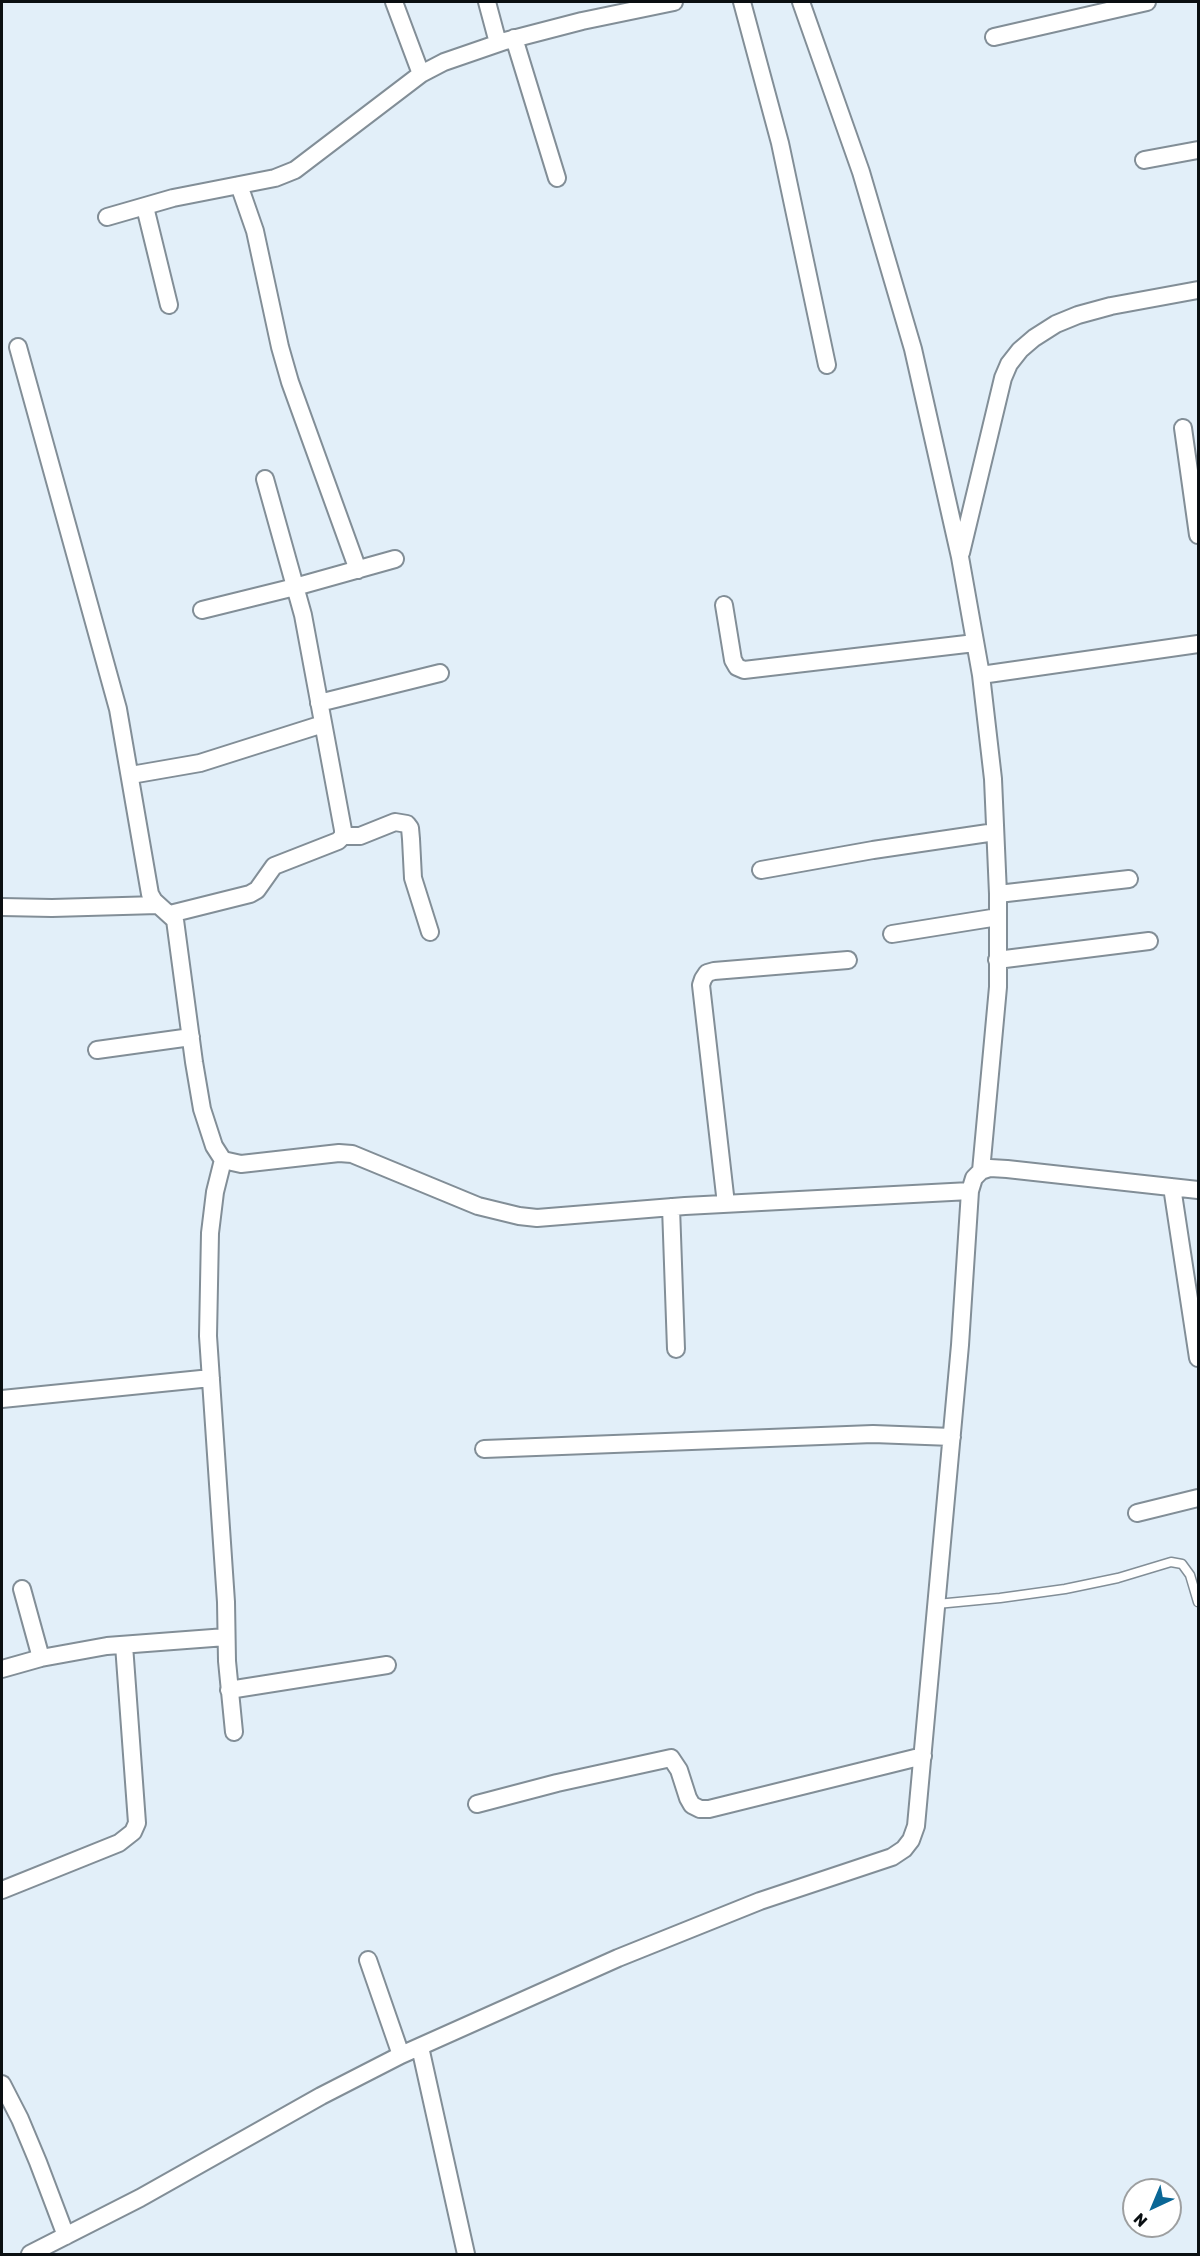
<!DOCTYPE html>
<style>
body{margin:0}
#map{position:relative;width:1200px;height:2256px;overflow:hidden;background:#e2eff9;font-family:Rubik,sans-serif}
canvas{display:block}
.frame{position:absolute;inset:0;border:3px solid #0a0f12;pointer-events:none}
.north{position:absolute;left:1122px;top:2178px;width:60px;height:60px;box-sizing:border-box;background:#fff;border:2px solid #9d9fa0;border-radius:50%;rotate:224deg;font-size:16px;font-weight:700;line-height:24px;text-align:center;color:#0a0f12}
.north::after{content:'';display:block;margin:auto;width:21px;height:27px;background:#0a6796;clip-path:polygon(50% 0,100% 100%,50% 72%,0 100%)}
</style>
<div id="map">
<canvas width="1200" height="2256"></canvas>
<div class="frame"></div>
<div class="north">N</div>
</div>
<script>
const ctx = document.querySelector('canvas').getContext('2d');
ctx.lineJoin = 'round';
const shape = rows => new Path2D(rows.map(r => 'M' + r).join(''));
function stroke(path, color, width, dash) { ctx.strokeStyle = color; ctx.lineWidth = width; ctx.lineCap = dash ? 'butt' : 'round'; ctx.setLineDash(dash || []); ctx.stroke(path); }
const lane = shape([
 [937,1604,1000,1598,1065,1589,1118,1578,1171,1562,1182,1564,1190,1575,1198,1602]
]);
const street = shape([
 [394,2,421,74],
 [487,2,498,43],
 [742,2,780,143,827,365],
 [801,2,861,172,913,349,960,557,981,675,993,779,998,894,998,987,981,1171],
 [994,37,1147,2],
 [514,38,557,178],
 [1144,160,1198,150],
 [239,185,255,231,280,347,290,382,358,570],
 [145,207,169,305],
 [107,217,173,198,275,178,295,170,421,74,444,62,505,41,582,21,674,2],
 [18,347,118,709,150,894,154,901,175,920,194,1062,202,1109,214,1146,223,1160,241,1164,339,1153,352,1154,478,1206,519,1216,537,1218,685,1206,970,1191],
 [1183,428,1198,535],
 [961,553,1003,378,1009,364,1020,350,1034,338,1056,324,1078,315,1111,306,1198,290],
 [724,605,733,660,737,667,744,670,975,643],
 [202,610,295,587,395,559],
 [981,675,1198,644],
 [319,703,440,673],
 [131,775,200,763,323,724],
 [343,836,360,836,395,822,407,824,410,828,411,839,413,878,430,932],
 [761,870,873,850,995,832],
 [998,894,1129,879],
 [2,907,52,908,158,905],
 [170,914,250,894,257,890,274,866,338,841,343,836,343,830,303,615,265,479],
 [892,934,998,917],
 [997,960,1149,941],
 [97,1050,191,1037],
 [223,1160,215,1192,210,1233,208,1336,226,1602,227,1661,234,1732],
 [1172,1187,1198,1358],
 [726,1204,701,985,703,979,707,973,714,971,848,960],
 [671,1207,676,1349],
 [2,1399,211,1378],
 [484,1449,873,1434,952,1437],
 [1137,1513,1198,1498],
 [22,1589,41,1658],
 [2,1669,41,1658,107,1646,226,1637],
 [229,1690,387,1665],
 [477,1804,557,1783,671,1758,679,1770,688,1798,692,1805,700,1809,709,1809,923,1756],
 [2,1890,119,1843,133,1832,137,1823,124,1645],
 [368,1960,401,2055],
 [420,2047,466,2254],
 [2,2084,20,2119,38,2162,66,2236],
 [30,2254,140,2198,321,2096,401,2055,618,1958,760,1901,892,1857,904,1849,911,1840,916,1826,960,1345,970,1191,974,1178,981,1171,990,1168,1007,1169,1198,1190]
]);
stroke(lane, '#828e97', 11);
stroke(street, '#828e97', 20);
stroke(lane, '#fff', 8);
stroke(street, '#fff', 16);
</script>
